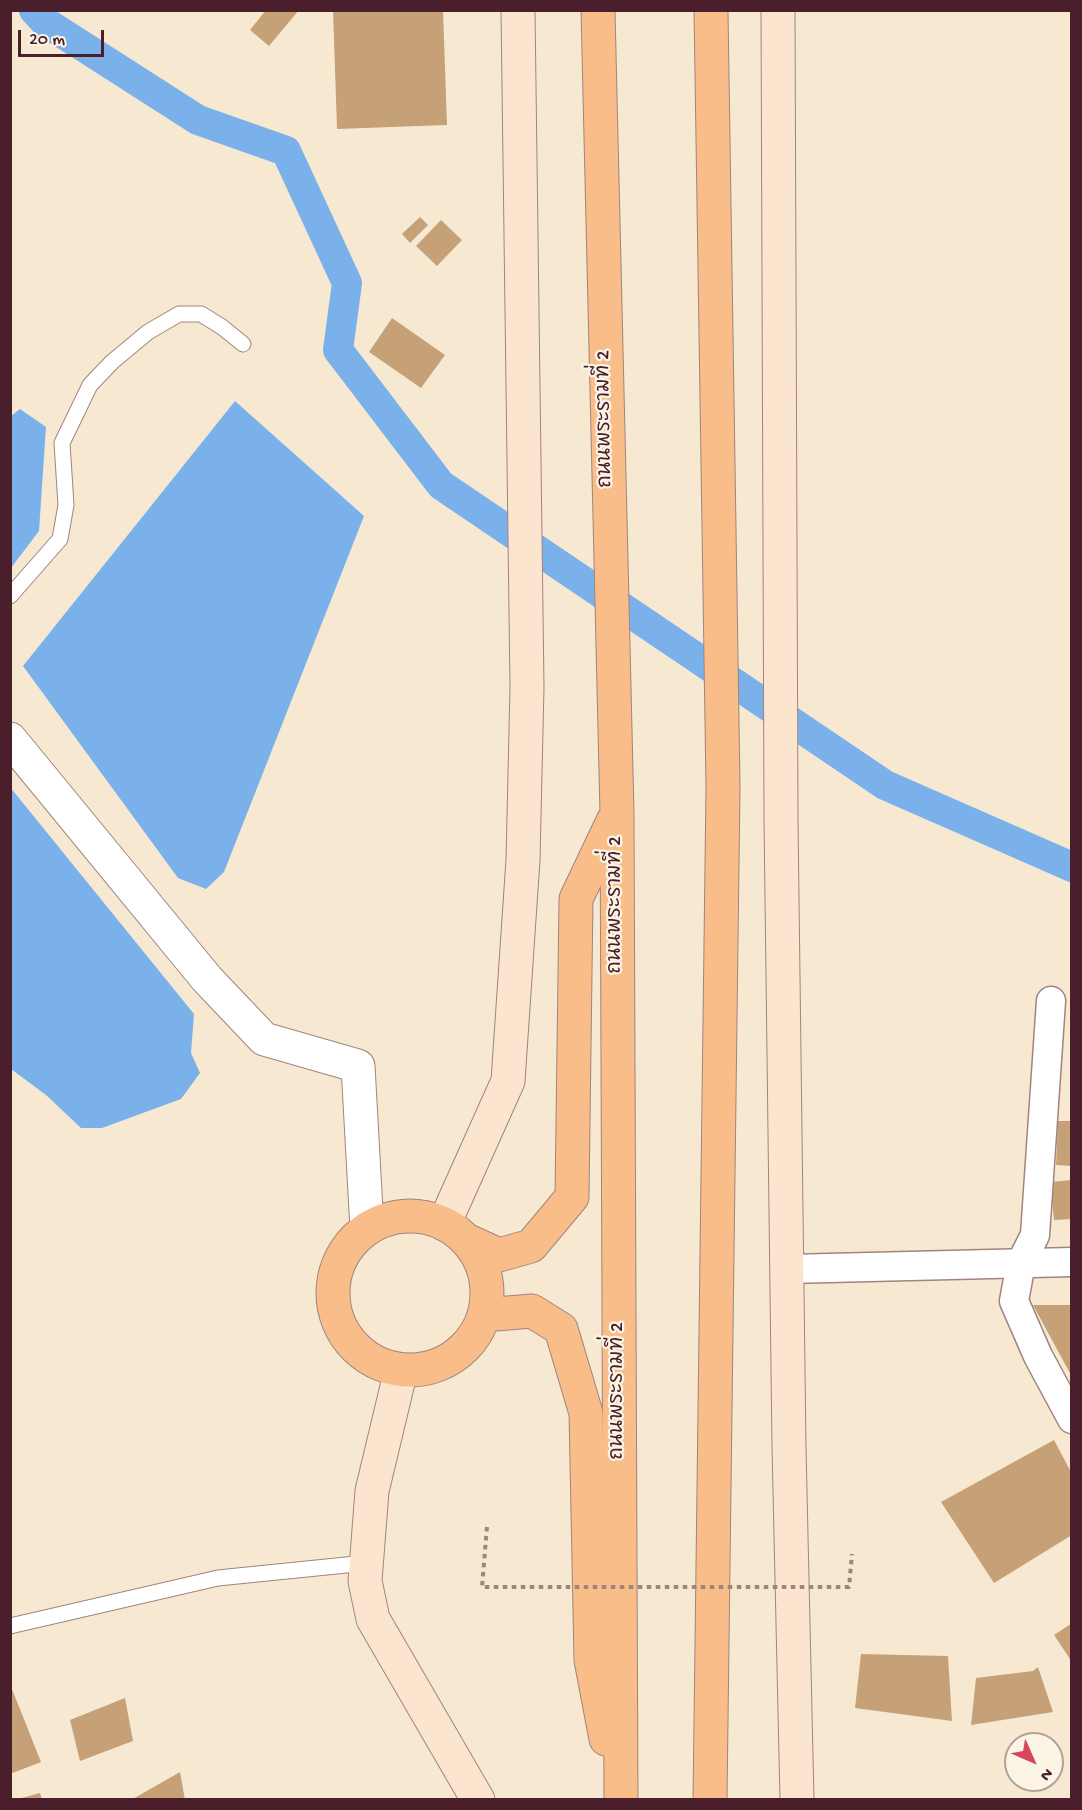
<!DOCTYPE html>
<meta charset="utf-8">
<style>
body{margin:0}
#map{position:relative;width:1082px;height:1810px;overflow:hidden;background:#f7e9d1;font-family:"Gochi Hand",sans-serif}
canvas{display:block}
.frame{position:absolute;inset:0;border:12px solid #4a1f2b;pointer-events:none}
.north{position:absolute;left:1004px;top:1732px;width:60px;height:60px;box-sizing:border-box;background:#fcf5e5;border:2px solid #b59f9b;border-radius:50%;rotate:135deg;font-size:16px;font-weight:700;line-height:24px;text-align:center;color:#4a1f2b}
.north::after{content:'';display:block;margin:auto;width:21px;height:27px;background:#d1495b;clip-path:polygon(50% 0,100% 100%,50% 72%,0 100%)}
.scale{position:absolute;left:18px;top:30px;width:86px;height:27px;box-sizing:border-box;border:3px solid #4a1f2b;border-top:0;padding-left:8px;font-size:18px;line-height:21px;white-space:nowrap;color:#4a1f2b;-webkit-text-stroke:4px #fcf5e5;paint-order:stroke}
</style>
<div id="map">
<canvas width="1082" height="1810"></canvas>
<div class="frame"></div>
<div class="north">N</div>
<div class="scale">20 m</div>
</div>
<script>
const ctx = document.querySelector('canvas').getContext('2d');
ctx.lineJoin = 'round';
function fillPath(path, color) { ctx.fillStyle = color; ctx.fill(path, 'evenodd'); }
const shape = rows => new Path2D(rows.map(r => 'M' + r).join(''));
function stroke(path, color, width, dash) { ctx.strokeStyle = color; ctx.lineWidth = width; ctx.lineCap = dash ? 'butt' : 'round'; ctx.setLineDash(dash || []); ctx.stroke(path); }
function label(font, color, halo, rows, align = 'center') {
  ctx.font = font + ' "Gochi Hand","Playpen Sans Thai",sans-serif'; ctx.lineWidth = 4.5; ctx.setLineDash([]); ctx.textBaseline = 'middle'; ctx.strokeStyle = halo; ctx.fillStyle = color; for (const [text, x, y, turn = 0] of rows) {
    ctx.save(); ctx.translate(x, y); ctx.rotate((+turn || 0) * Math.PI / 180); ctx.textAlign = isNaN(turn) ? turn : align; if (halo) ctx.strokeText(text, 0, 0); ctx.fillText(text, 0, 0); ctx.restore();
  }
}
fillPath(shape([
 [235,401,364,516,224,872,206,889,178,878,23,666],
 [20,409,46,427,39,531,11,568,11,416],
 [10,787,194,1014,191,1053,200,1073,181,1099,102,1128,81,1128,46,1095,11,1069]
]), '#7bb1ea');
stroke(shape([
 [34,10,45,22,198,120,286,151,347,283,338,350,441,485,885,785,1072,867]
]), '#7bb1ea', 30);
fillPath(shape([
 [266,10,299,10,269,46,250,30],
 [333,10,443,10,447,125,337,129],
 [420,217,428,225,410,243,402,234],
 [441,220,462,240,437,266,416,246],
 [392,318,445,355,421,388,369,352],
 [1058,1121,1072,1121,1072,1166,1056,1165],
 [1072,1180,1072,1219,1054,1220,1050,1182],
 [1033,1305,1072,1305,1072,1377],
 [1054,1440,1072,1474,1072,1535,994,1583,941,1502],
 [1072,1623,1072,1662,1054,1635],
 [861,1654,948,1656,952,1721,855,1708],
 [1038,1667,1053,1712,971,1725,976,1678,1033,1671],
 [10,1684,41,1762,10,1774],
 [125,1698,133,1741,80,1761,70,1720],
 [180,1772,185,1800,131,1800],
 [40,1793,42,1800,19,1800,18,1799]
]), '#c6a177');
const service = shape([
 [10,596,60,539,66,505,62,443,90,385,112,362,148,332,179,314,201,314,222,327,243,344],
 [10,1626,218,1578,366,1563]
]);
const minor = shape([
 [1051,1001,1035,1235,1021,1263,1014,1301,1038,1356,1072,1419],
 [788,1269,1072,1262]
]);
const tertiary = shape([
 [10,739,207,979,264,1039,358,1066,367,1229]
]);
const secondary = shape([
 [778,10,781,819,789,1447,797,1800],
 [444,1224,508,1081,523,860,527,687,518,10],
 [401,1370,372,1491,365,1581,373,1619,478,1800]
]);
const trunk = shape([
 [598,10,617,814,621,1800],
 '333 1293a77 77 0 1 1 154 0a77 77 0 1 1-154 0Z',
 [466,1240,499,1255,531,1246,572,1197,576,899,613,821],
 [484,1315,532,1311,561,1329,586,1413,591,1660,606,1739],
 [710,1800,723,787,711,10]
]);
stroke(service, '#a0847e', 17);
stroke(minor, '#a0847e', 31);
stroke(tertiary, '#a0847e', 35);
stroke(secondary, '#a0847e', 35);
stroke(trunk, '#a0847e', 35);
stroke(service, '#fff', 15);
stroke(minor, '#fff', 28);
stroke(tertiary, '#fff', 33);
stroke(secondary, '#fce5cf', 33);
stroke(trunk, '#f8bd88', 33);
stroke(shape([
 [487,1527,482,1587,849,1587,852,1554]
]), '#a0847e', 4, [4.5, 4.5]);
label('20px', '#4a1f2b', '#fcf5e5', [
 ["ถนนพระรามที่ 2",606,419,-91],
 ["ถนนพระรามที่ 2",617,905,-90],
 ["ถนนพระรามที่ 2",619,1391,-90]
]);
</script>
